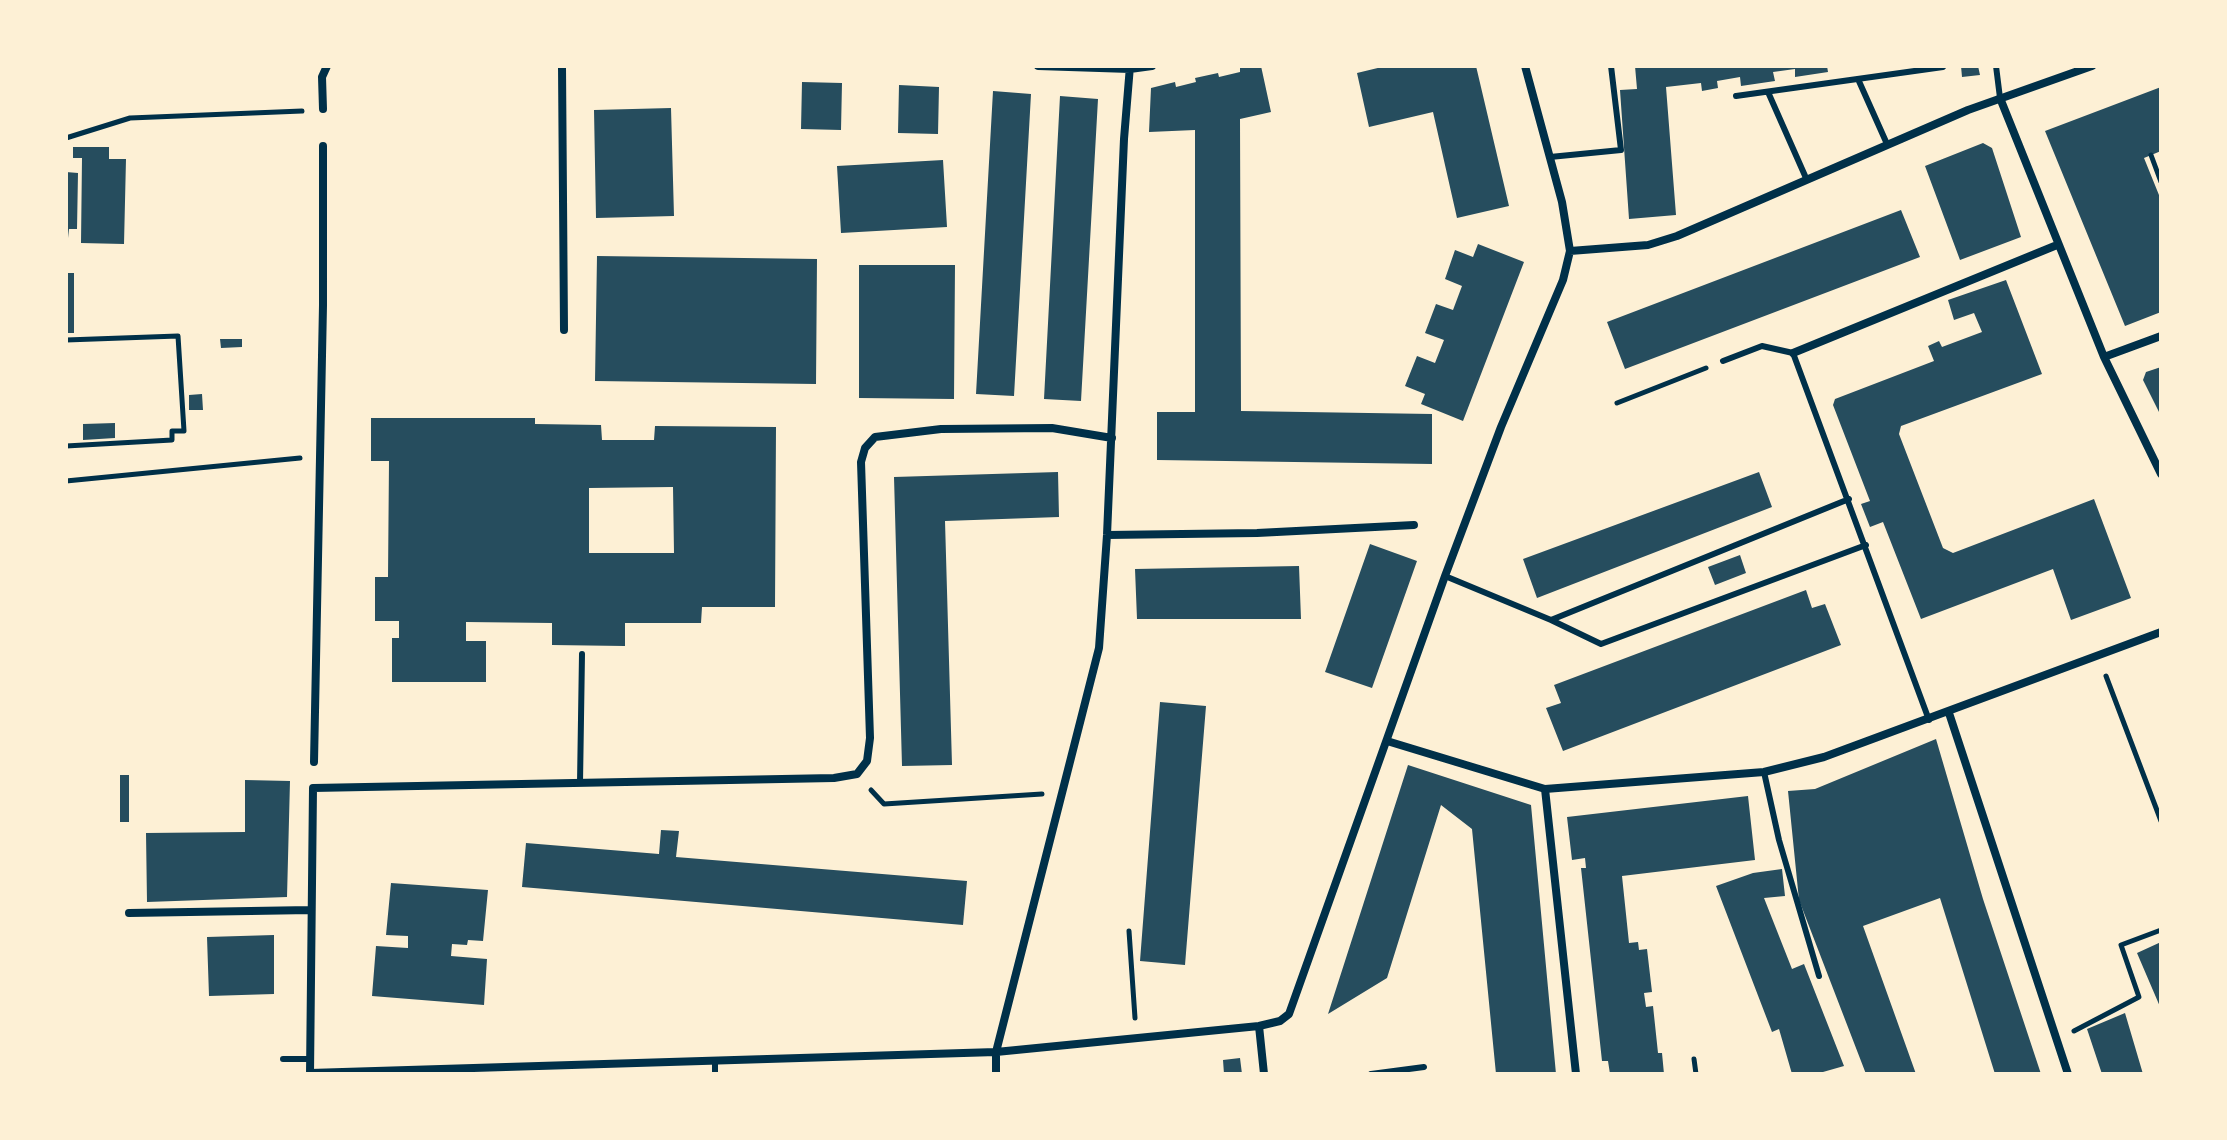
<!DOCTYPE html>
<style>
body{margin:0}
#map{position:relative;width:2227px;height:1140px;overflow:hidden;background:#fdf0d5;font-family:"Roboto Serif",serif}
canvas{display:block}
.frame{position:absolute;inset:0;border:68px solid #fdf0d5;pointer-events:none}
</style>
<div id="map">
<canvas width="2227" height="1140"></canvas>
<div class="frame"></div>
</div>
<script>
const ctx = document.querySelector('canvas').getContext('2d');
ctx.lineJoin = 'round';
function fillPath(path, color) { ctx.fillStyle = color; ctx.fill(path, 'evenodd'); }
const shape = rows => new Path2D(rows.map(r => 'M' + r).join(''));
function stroke(path, color, width, dash) { ctx.strokeStyle = color; ctx.lineWidth = width; ctx.lineCap = dash ? 'butt' : 'round'; ctx.setLineDash(dash || []); ctx.stroke(path); }
fillPath(shape([
 [1247,66,1261,66,1271,112,1240,119,1241,411,1432,414,1432,464,1157,460,1157,412,1195,412,1195,130,1149,132,1151,88,1175,82,1176,87,1196,82,1195,78,1218,73,1219,77,1240,72,1240,68],
 [1386,66,1476,66,1509,206,1457,218,1433,112,1369,127,1357,73],
 [1635,66,1827,66,1828,72,1795,77,1795,69,1773,72,1775,81,1741,86,1740,77,1717,81,1718,88,1702,91,1701,83,1666,87,1676,215,1629,219,1620,90,1637,89],
 [1961,66,1978,66,1980,75,1962,77],
 [802,82,842,83,841,130,801,129],
 [899,85,939,87,938,134,898,133],
 [2161,87,2161,151,2144,158,2161,200,2161,312,2125,326,2045,131],
 [993,91,1031,94,1014,396,976,394],
 [1060,96,1098,99,1081,401,1044,399],
 [671,108,674,216,596,218,594,110],
 [1983,143,1992,148,2021,237,1960,260,1925,166],
 [73,147,109,147,109,159,126,159,124,244,81,243,82,158,73,158],
 [943,160,947,227,841,233,837,166],
 [66,172,78,173,77,229,69,229,68,238,66,238],
 [1901,210,1920,257,1625,369,1607,322],
 [1478,244,1524,262,1463,421,1421,404,1425,394,1405,386,1417,356,1435,363,1444,340,1425,333,1436,304,1453,310,1462,286,1445,279,1455,250,1473,257],
 [597,256,817,259,816,384,595,381],
 [859,265,955,265,954,399,859,398],
 [66,273,74,273,74,333,66,333],
 [2006,280,2042,374,1901,426,1899,434,1943,548,1953,553,2094,499,2131,598,2071,620,2053,569,1921,619,1883,522,1870,527,1861,504,1870,501,1833,405,1835,399,1934,361,1928,346,1939,341,1942,347,1982,332,1974,313,1954,320,1948,300],
 [220,339,242,339,242,347,221,348],
 [2161,367,2161,416,2143,380,2146,372],
 [202,394,203,410,189,410,189,395],
 [371,418,535,418,535,424,601,425,602,440,654,440,655,426,776,427,775,607,702,607,701,623,625,623,625,646,552,645,552,623,466,622,466,641,486,641,486,682,392,682,392,638,399,638,399,621,375,621,375,577,388,577,389,461,371,461],
 [673,487,674,553,589,553,589,488],
 [115,423,115,438,83,440,83,424],
 [1058,472,1059,517,945,521,952,765,902,766,894,477],
 [1759,472,1772,507,1537,598,1523,559],
 [1370,544,1417,561,1372,688,1325,672],
 [1740,555,1746,573,1715,585,1708,567],
 [1299,566,1301,619,1137,619,1135,569],
 [1806,590,1812,608,1825,604,1841,645,1563,751,1546,708,1561,703,1554,685],
 [1160,702,1206,706,1185,965,1140,961],
 [1936,739,1983,899,2041,1074,1995,1074,1940,898,1863,926,1916,1074,1866,1074,1799,900,1788,791,1815,789],
 [1408,765,1531,805,1556,1074,1496,1074,1472,829,1441,805,1387,978,1328,1014],
 [120,775,129,775,129,822,120,822],
 [245,780,290,781,287,897,147,902,146,833,245,832],
 [1748,796,1755,860,1622,876,1629,943,1638,942,1639,950,1647,949,1652,992,1644,993,1646,1007,1653,1006,1658,1053,1662,1053,1664,1074,1610,1074,1608,1061,1602,1061,1581,868,1586,868,1585,858,1572,860,1567,817],
 [661,830,679,831,676,857,967,881,963,925,522,887,526,843,659,854],
 [1782,869,1785,896,1764,898,1792,969,1804,964,1844,1066,1816,1074,1792,1074,1779,1029,1772,1032,1716,886,1753,873],
 [391,883,488,890,483,941,468,940,467,945,452,944,451,956,487,959,484,1005,372,996,376,946,408,948,408,936,386,935],
 [274,935,274,994,209,996,207,937],
 [2161,942,2161,1009,2137,953],
 [2125,1013,2143,1074,2102,1074,2087,1029],
 [1240,1058,1242,1074,1224,1074,1223,1060]
]), '#264d5e');
stroke(shape([
 [66,138,130,118,302,111],
 [2151,155,2161,182],
 [66,340,178,336,184,431,172,431,172,440,66,446],
 [1617,403,1706,368],
 [66,481,300,458],
 [2106,676,2161,821],
 [871,790,884,804,1042,794],
 [1129,931,1135,1018],
 [2074,1031,2139,997,2121,945,2161,930],
 [1694,1059,1696,1074]
]), '#003049', 5);
stroke(shape([
 [1996,66,2000,98],
 [1858,79,1887,144],
 [1768,92,1806,178],
 [1736,96,1943,67],
 [1550,157,1621,150,1611,66],
 [1723,361,1762,346,1793,353,1929,720],
 [1445,576,1551,620,1849,499],
 [1551,620,1601,644,1866,545],
 [1764,772,1779,840,1819,976],
 [580,783,582,654],
 [283,1059,310,1059],
 [715,1060,715,1074],
 [1371,1074,1424,1067]
]), '#003049', 6);
stroke(shape([
 [562,66,564,330],
 [1038,66,1130,69,1152,66],
 [2000,98,2104,357,2161,474],
 [323,109,322,77,327,66],
 [1570,251,1648,245,1677,236,1968,110,2092,66],
 [1793,353,2057,245],
 [2104,357,2161,336],
 [1107,535,1257,533,1414,525],
 [1949,713,2068,1074],
 [1387,741,1545,789,1764,772,1824,757,2161,632],
 [314,762,323,305,323,146],
 [1545,789,1576,1074],
 [129,913,311,910],
 [1259,1026,1264,1074],
 [310,1073,996,1052,1259,1026,1280,1021,1289,1014,1445,576,1501,427,1563,280,1570,251,1562,202,1525,66],
 [310,1074,313,788,834,778,857,774,867,761,870,738,861,462,865,448,875,437,941,429,1052,428,1112,438],
 [996,1074,996,1052,1099,648,1107,535,1124,139,1130,66]
]), '#003049', 8);
</script>
